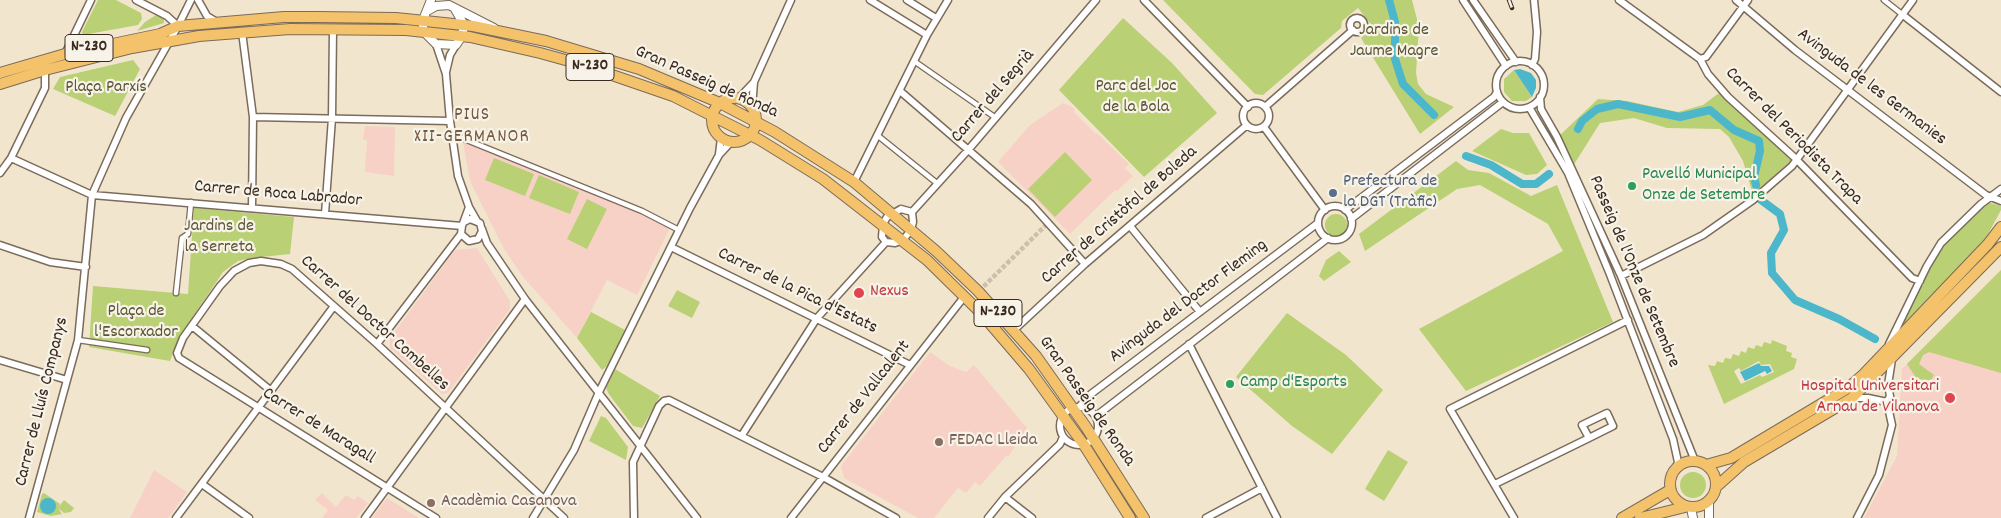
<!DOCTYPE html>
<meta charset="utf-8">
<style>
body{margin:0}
canvas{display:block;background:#f2e5cd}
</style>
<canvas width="2001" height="518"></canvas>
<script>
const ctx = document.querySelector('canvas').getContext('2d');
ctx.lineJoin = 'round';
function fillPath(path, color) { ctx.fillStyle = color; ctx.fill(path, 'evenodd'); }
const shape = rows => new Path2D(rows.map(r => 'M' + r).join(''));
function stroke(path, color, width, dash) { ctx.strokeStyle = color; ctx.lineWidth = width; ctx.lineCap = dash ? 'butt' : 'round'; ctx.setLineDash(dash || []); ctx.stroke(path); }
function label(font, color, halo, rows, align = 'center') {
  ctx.font = font + ' Dekko,sans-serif'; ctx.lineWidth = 4.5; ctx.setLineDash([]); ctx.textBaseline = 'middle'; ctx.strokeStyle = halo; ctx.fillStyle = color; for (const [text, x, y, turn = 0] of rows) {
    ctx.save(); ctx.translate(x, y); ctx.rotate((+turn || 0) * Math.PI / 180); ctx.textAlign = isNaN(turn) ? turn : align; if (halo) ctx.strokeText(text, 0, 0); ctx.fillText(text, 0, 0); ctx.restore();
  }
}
fillPath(shape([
 [1063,103,1072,107,1075,110,1074,112,1096,134,1097,133,1129,164,1125,168,1133,176,1117,191,1115,190,1070,234,998,162,1030,125],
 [365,126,395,127,394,176,365,172,367,140,363,140],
 [463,142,641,214,670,228,637,295,607,280,577,338,524,278,504,249,470,181],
 [477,248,510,301,510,309,448,393,442,394,390,348,390,338,455,250],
 [2001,270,2001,518,1864,518,1897,456,1902,369],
 [930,352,950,366,966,372,974,365,1027,428,1008,457,1007,455,980,486,975,482,966,493,958,488,934,518,918,518,844,478,841,466],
 [154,470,187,492,168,518,130,518],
 [322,493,336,507,346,495,354,500,358,496,368,503,356,518,322,518,328,510,315,500],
 [387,498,419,518,372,518]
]), '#f7d1c6');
fillPath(shape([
 [98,0,116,0,141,13,142,19,138,25,83,35,82,32],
 [1163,0,1412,0,1419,27,1416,73,1418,84,1426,94,1454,107,1420,134,1361,38,1373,27,1358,8,1342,21,1341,28,1263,95,1255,94],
 [156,15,164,17,164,23,137,31,145,22],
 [1123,18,1172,63,1217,113,1144,177,1059,90],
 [133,60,140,69,115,116,53,89,60,77],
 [1514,70,1532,97,1526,101,1512,101,1504,92,1504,79],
 [1719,93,1772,136,1793,159,1753,194,1743,161,1729,137,1720,129,1667,128,1634,118,1600,123,1573,166,1559,136,1598,99,1627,101,1678,112,1703,105],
 [1501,129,1513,133,1529,133,1547,165,1537,174,1526,175,1472,151],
 [1065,152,1092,180,1055,217,1028,189],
 [494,158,534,174,525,196,485,180],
 [1456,161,1468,170,1489,173,1531,196,1557,185,1613,322,1466,391,1419,329,1563,251,1548,224,1480,185,1457,189,1365,251,1359,234],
 [539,175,579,192,570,214,529,198],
 [587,199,607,209,587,249,567,239],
 [1987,202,2001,206,2001,210,1988,234,1978,248,1898,332,1942,244],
 [194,208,294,217,290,254,252,258,238,261,223,272,180,336,170,361,89,347,93,286,188,294],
 '1325 225a11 11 0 1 1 22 0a11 11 0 1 1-22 0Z',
 [1339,251,1351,262,1324,281,1319,276,1326,260],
 [2001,270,2001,373,1929,352,1923,355,1919,364,1934,375,1931,380,1917,379,1907,364],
 [677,290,700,302,692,318,668,306],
 [591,312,625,330,607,366,602,370,577,338],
 [1287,313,1346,355,1383,390,1332,454,1292,426,1236,377],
 [1772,340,1787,346,1786,351,1792,353,1791,357,1797,359,1794,369,1724,404,1708,365,1715,366,1717,361,1723,363,1725,358,1731,359,1733,354,1739,356,1741,351,1746,353,1748,347,1754,349,1756,345,1762,347,1764,342,1771,344],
 [1759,361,1761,365,1770,364,1774,372,1762,377,1760,375,1741,384,1734,371,1739,368,1741,371],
 [615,369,660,396,642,428,633,426,608,393,606,387],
 [601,416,606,418,628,447,626,460,589,441],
 [1388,450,1408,462,1384,501,1365,489],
 '1680 485a13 13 0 1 1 26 0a13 13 0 1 1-26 0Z',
 [44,493,60,504,58,508,64,500,74,508,71,512,64,513,58,508,62,514,51,516,37,512,42,494]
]), '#b9d074');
fillPath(shape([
 [1520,69,1531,73,1536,80,1536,88,1532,97,1514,70],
 [1759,363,1761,366,1769,366,1772,371,1767,374,1765,371,1745,381,1740,372],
 '40 506a8 8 0 1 1 16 0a8 8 0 1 1-16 0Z'
]), '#4cb6ca');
stroke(shape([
 [1389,0,1395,22,1395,59,1403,84,1434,115],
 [1578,129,1582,121,1597,109,1618,104,1680,117,1710,110,1734,130,1759,141,1760,151,1754,177,1756,185],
 [1466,156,1491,165,1522,184,1536,184,1549,174],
 [1761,200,1780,214,1784,230,1771,253,1772,273,1795,300,1839,319,1875,339]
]), '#4cb6ca', 8);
stroke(shape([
 [979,291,1048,223]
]), '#cdc0aa', 4.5, [4.5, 2]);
const pedestrian = shape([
 [1884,0,1903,15],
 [914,61,996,118],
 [452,134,642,211,679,230],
 [877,135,938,184],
 [176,293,182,238,188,234,191,202],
 [78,340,147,350]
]);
const minor = shape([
 [136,0,167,16,178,26],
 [198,0,207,16,217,22],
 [870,0,927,35],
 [907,0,936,18],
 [1144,0,1248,107],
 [1463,0,1506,66],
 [1473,0,1516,62],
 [1619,0,1700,59,1708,74,1728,97,1794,157,1912,278,1920,281],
 [1736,0,1795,50,1986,195,2001,201],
 [1903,15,2001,92],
 '1350 25a7 7 0 1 1 14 0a7 7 0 1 1-14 0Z',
 [242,32,253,117,252,207],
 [436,44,446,74,450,121,458,176,469,207,477,221],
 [65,54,91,0],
 [1700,59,1706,57,1748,0],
 '1496 85a24 24 0 1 1 48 0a24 24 0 1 1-48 0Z',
 [1532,65,1535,59,1537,32,1534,0],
 [446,72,450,55,456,45],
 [900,91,1031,204,1085,264],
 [1540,97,1541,109,1557,137,1621,276,1695,461],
 [738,99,754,82,791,0],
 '1243 116a13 13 0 1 1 26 0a13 13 0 1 1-26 0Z',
 [1265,107,1353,30],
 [1529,107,1568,173,1609,272,1673,439,1678,462,1676,468],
 [752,108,754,82],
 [253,117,450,121],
 [1264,127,1325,210],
 [719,154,721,138],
 [11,158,92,195,462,226],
 [0,173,11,158,45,88,45,70],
 [854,182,927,35,948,0],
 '1318 223a17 17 0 1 1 34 0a17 17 0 1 1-34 0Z',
 [901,209,912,212,913,222,911,230,903,240,895,243,886,242,882,237,883,224,887,217,901,209],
 [1345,210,1494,97,1497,92],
 [912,212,969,149,1096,0],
 [325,214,332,118,333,29],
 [1351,219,1503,102],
 [464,222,470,219,480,223,482,231,478,239,469,241,461,234,462,226,469,207],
 [1130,226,1200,312],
 [482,229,487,243,525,299,697,518],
 [0,245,50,262,86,267],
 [671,247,910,365],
 [1621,276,1703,235,1753,200,1792,166,1913,0],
 [192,326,270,390],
 [1014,330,1085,264,1247,125],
 [377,344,461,234],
 [1189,344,1277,518],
 [1889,344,1927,266,1941,243,1981,204,2001,189],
 [0,360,67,380],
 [1852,398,1868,398,1887,402],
 '1060 426a19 19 0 1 1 38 0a19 19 0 1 1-38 0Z',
 [1079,407,1091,394,1318,223],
 [1096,416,1328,238],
 [742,435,817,318,886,242],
 [202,484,249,518],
 [1495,484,1589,438,1613,426,1607,413,1582,425,1589,438],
 [1005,497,1032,518],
 [29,518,78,340,92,195,126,118,178,26,191,0],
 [176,518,334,306],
 [365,518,525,299],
 [436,518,179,358,177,353,183,338,220,286,234,271,249,263,261,261,281,264,292,269,377,344,564,518],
 [533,518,574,450,599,392,690,208,719,155,731,142],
 [634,518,633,462,659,406,664,401,669,400,823,477,896,518],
 [791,518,964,297],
 [988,518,1005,497,1060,444,1063,437],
 [1206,518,1262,488],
 [1514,518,1450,409,1628,320],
 [1857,518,1879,475,1892,425,1887,402,1890,396,1888,385,1892,359]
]);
const tertiary = shape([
 [431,0,423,20,423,31,436,44,456,45,462,36,464,25,455,9],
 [429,10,436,6,449,5,494,28],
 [1691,508,1693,518],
 [1709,518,1709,501]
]);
const primary = shape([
 [0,73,65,54,160,34,178,26,284,17,318,17,396,18,473,26,546,41,639,69,720,103,775,132,854,182,936,251,978,291,1036,356,1086,427,1144,518],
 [0,84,45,70,132,48,199,36,290,29,406,30,470,37,540,53,580,64,673,96,760,140,823,179,927,260,981,313,1029,369,1084,445,1130,518],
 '712 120a22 22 0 1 1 44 0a22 22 0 1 1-44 0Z',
 '1670 484a23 23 0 1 1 46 0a23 23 0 1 1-46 0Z',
 [1706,465,1731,458,1848,388,1864,374,1988,244,2001,227],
 [1716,487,1744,462,1852,398,2001,247],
 [1622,518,1670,490],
 [1640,518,1685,507]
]);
stroke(pedestrian, '#7b6b5b', 7);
stroke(minor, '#7b6b5b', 9);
stroke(tertiary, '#7b6b5b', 10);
stroke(primary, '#7b6b5b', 12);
stroke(pedestrian, '#fff', 4.5);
stroke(minor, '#fff', 6);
stroke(tertiary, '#fff', 8);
stroke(primary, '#f3c26a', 10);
const rail = shape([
 [1509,0,1512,8]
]);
stroke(rail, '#3b2a1e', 4.5);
stroke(rail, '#f7f3e8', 2.5, [8]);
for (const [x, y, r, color] of [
 [1632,186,5,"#2e9e5b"],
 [1333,193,5,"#5c6f8a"],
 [859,293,6,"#e0444e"],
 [1230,384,5,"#2e9e5b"],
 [1950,398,6,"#e0444e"],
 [939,442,5,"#8d6e63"],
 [431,503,5,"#8d6e63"]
]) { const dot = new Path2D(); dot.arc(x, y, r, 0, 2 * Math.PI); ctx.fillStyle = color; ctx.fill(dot); stroke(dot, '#f7f3e8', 2); }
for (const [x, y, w] of [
 [89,48,48],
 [590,67,48],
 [998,313,48]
]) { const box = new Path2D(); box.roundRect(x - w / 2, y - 13.5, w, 27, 4); ctx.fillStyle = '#f7f3e8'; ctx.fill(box); stroke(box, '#3b2a1e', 1); }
label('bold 16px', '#3b2a1e', null, [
 ["N-230",89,48],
 ["N-230",590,67],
 ["N-230",998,313]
]);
label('18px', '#5a5434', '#f7f3e8', [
 ["Jardins de",1394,32],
 ["Jaume Magre",1394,53],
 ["Parc del Joc",1136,88],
 ["de la Bola",1136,109],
 ["Plaça Parxís",106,89],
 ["Jardins de",219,228],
 ["la Serreta",219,249],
 ["Plaça de",136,313],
 ["l'Escorxador",136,334]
]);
label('18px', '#3b2a1e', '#f7f3e8', [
 ["Gran Passeig de Ronda",706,83,24],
 ["Avinguda de les Germanies",1871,88,37],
 ["Carrer del Segrià",994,97,-49],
 ["Carrer del Periodista Trapa",1793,137,45],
 ["Carrer de Roca Labrador",278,195,5],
 ["Carrer de Cristòfol de Boleda",1120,216,-41],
 ["Passeig de l'Onze de Setembre",1633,272,67],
 ["Carrer de la Pica d'Estats",797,292,26],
 ["Avinguda del Doctor Fleming",1189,302,-37],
 ["Carrer del Doctor Combelles",374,324,42],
 ["Carrer de Vallcalent",865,398,-52],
 ["Carrer de Lluís Companys",43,402,-76],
 ["Gran Passeig de Ronda",1086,402,55],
 ["Carrer de Maragall",318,427,32]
]);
label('18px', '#27864d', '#f7f3e8', [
 ["Pavelló Municipal",1642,176],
 ["Onze de Setembre",1642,197],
 ["Camp d'Esports",1240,384]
], 'left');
label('18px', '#4e5e75', '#f7f3e8', [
 ["Prefectura de",1343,183],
 ["la DGT (Tràfic)",1343,204]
], 'left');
label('18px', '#be3a42', '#f7f3e8', [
 ["Nexus",870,293],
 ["Hospital Universitari",1939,388,"right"],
 ["Arnau de Vilanova",1939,409,"right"]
], 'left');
label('18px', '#785e54', '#f7f3e8', [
 ["FEDAC Lleida",949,442],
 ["Acadèmia Casanova",441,503]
], 'left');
ctx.letterSpacing = '1px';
label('19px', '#765a3e', '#f7f3e8', [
 ["PIUS",472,116],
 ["XII-GERMANOR",472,138]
]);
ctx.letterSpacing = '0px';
</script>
